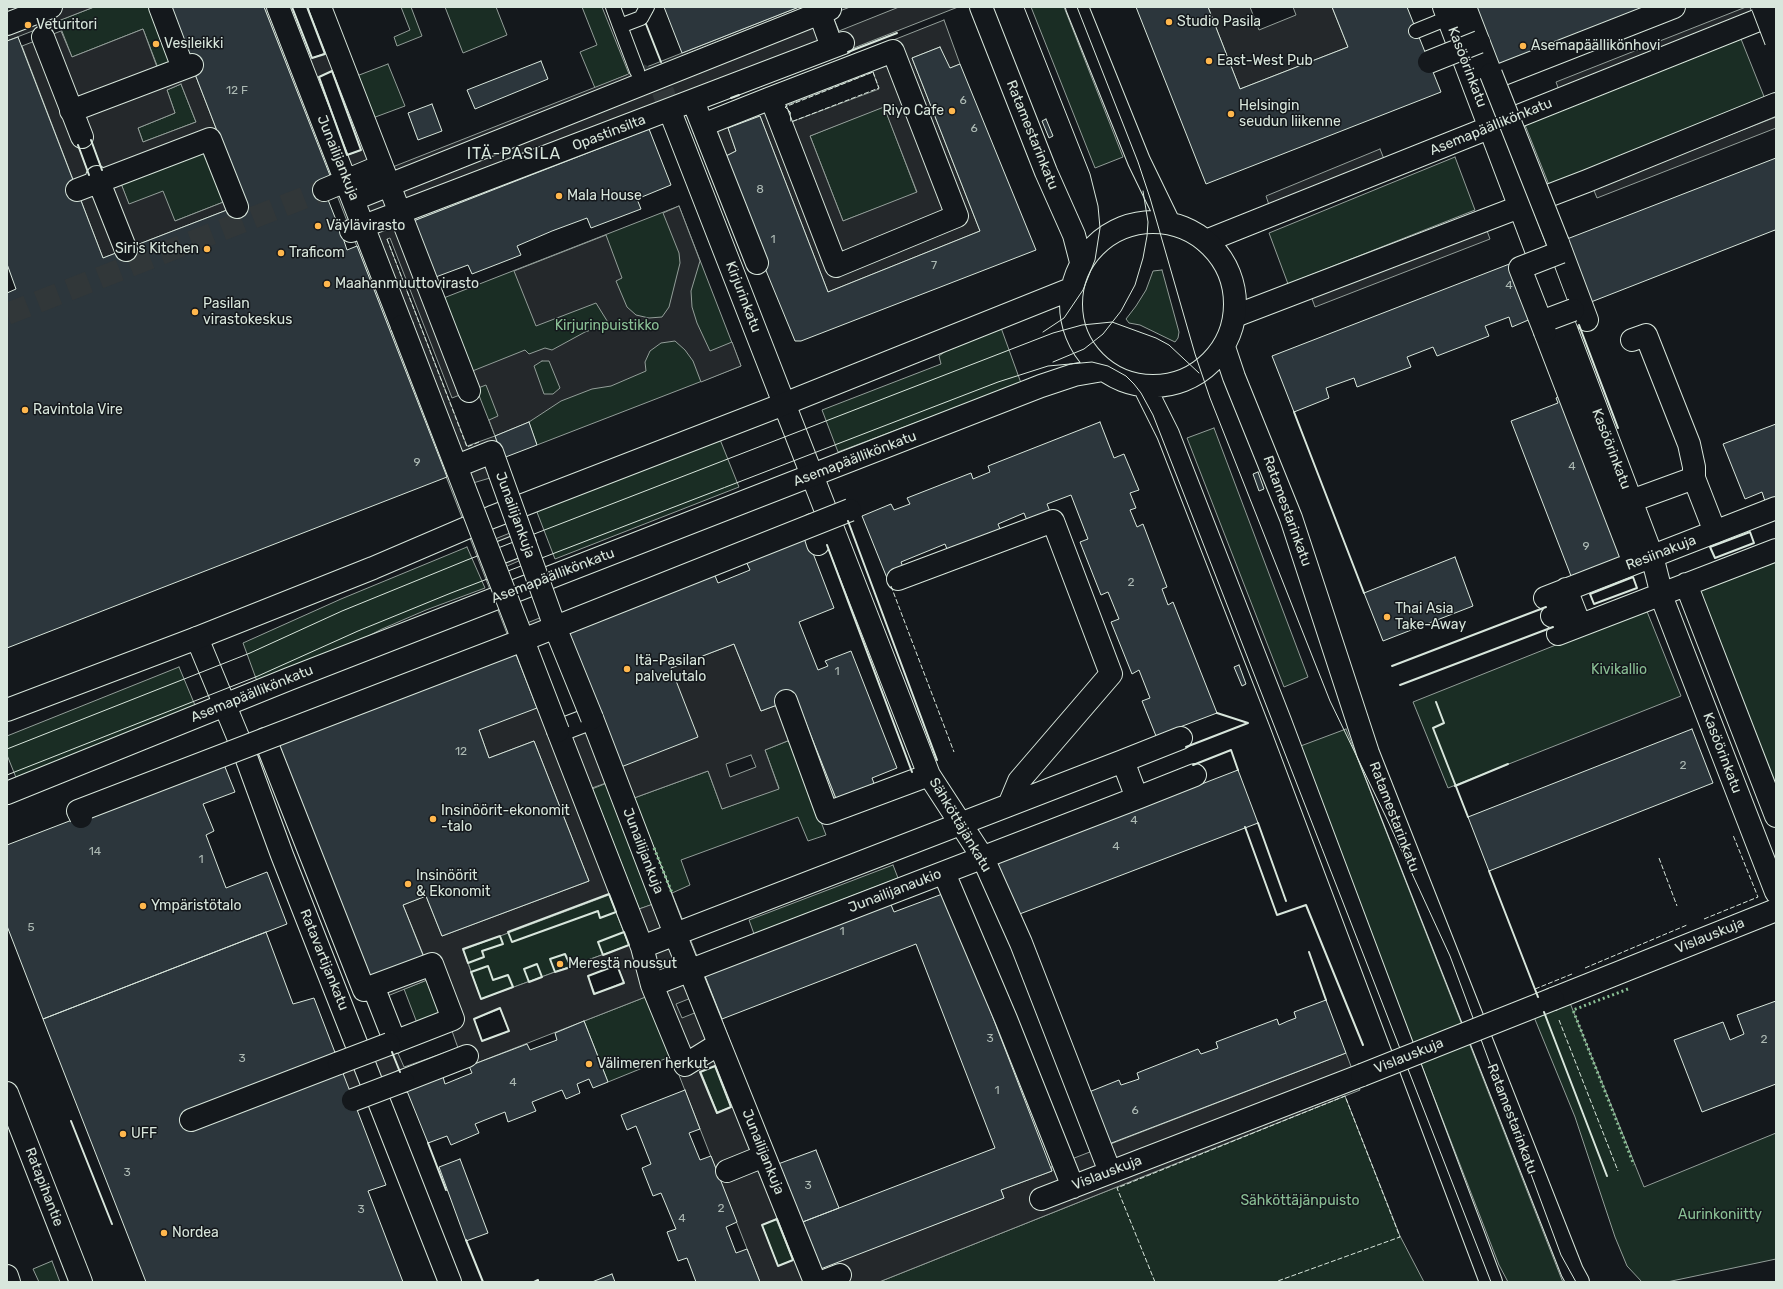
<!DOCTYPE html>
<meta charset="utf-8">
<style>
body{margin:0}
#map{position:relative;width:1783px;height:1289px;overflow:hidden;background:#14181c;font-family:Rubik,sans-serif}
canvas{display:block}
.frame{position:absolute;inset:0;border:8px solid #d8e6dc;pointer-events:none}
</style>
<div id="map">
<canvas width="1783" height="1289"></canvas>
<div class="frame"></div>
</div>
<script>
const ctx = document.querySelector('canvas').getContext('2d');
ctx.lineJoin = 'round';
function fillPath(path, color) { ctx.fillStyle = color; ctx.fill(path, 'evenodd'); }
const shape = rows => new Path2D(rows.map(r => 'M' + r).join(''));
function stroke(path, color, width, dash) { ctx.strokeStyle = color; ctx.lineWidth = width; ctx.lineCap = dash ? 'butt' : 'round'; ctx.setLineDash(dash || []); ctx.stroke(path); }
function label(font, color, halo, rows, align = 'center') {
  ctx.font = font + ' Rubik,sans-serif'; ctx.lineWidth = 3; ctx.setLineDash([]); ctx.textBaseline = 'middle'; ctx.strokeStyle = halo; ctx.fillStyle = color; for (const [text, x, y, turn = 0] of rows) {
    ctx.save(); ctx.translate(x, y); ctx.rotate((+turn || 0) * Math.PI / 180); ctx.textAlign = isNaN(turn) ? turn : align; if (halo) ctx.strokeText(text, 0, 0); ctx.fillText(text, 0, 0); ctx.restore();
  }
}
const green = shape([
 [94,7,153,7,174,61,158,68,143,29,72,57,58,21,94,7],
 [401,7,411,7,422,36,397,46,394,37,410,30,401,7],
 [445,7,496,7,507,35,463,53,445,7],
 [582,7,602,7,629,74,595,88,580,52,597,45,582,7],
 [1031,7,1064,7,1123,157,1095,168,1031,7],
 [1741,39,1765,99,1549,185,1525,125,1741,39],
 [388,64,405,106,370,119,354,77,388,64],
 [181,84,196,122,143,142,138,128,175,113,167,90,181,84],
 [884,106,917,193,843,221,810,136,884,106],
 [205,148,226,201,175,221,129,205,120,181,205,148],
 [1455,157,1475,210,1288,284,1269,233,1455,157],
 [679,206,741,366,537,445,529,423,495,436,441,299,679,206],
 [1162,270,1179,332,1178,338,1175,342,1140,325,1129,323,1126,319,1136,306,1146,290,1153,271,1162,270],
 [1000,325,1021,383,838,452,822,410,941,364,939,356,958,342,1000,325],
 [1214,428,1308,677,1284,687,1187,438,1214,428],
 [719,437,739,487,555,559,535,507,719,437],
 [467,547,485,588,426,610,382,629,347,647,258,684,243,643,341,599,467,547],
 [1776,560,1776,787,1697,591,1776,560],
 [1646,609,1681,696,1448,788,1413,702,1646,609],
 [179,667,197,710,17,780,7,755,7,736,179,667],
 [1346,729,1562,1280,1563,1282,1508,1282,1499,1265,1298,747,1346,729],
 [790,740,826,835,808,841,798,817,681,860,690,885,672,893,634,798,708,771,722,809,779,788,765,750,790,740],
 [607,783,654,904,639,909,592,789,607,783],
 [893,865,898,878,754,934,749,920,893,865],
 [609,894,629,945,481,999,463,949,609,894],
 [432,978,445,1012,417,1023,404,989,432,978],
 [648,996,672,1056,608,1082,584,1021,648,996],
 [1570,1003,1644,1187,1776,1133,1776,1259,1667,1282,1642,1282,1627,1266,1615,1237,1575,1117,1534,1017,1570,1003],
 [715,1066,731,1107,717,1113,700,1072,715,1066],
 [1345,1096,1400,1236,1424,1282,879,1282,1345,1096],
 [777,1219,793,1260,778,1266,762,1225,777,1219],
 [52,1261,60,1282,39,1282,33,1269,52,1261]
]);
fillPath(green, '#1a2d24');
stroke(green, '#939e99', 1);
const parking = shape([
 [7,7,94,7,7,41,7,7],
 [169,7,245,203,103,258,22,46,61,31,72,57,143,29,157,67,174,61,169,7],
 [181,84,196,122,143,142,138,128,175,113,167,90,181,84],
 [89,135,104,174,91,180,76,140,89,135],
 [205,148,226,201,175,221,163,191,129,204,120,181,205,148],
 [264,7,292,7,312,58,325,53,307,7,326,7,390,168,799,7,850,7,832,14,839,31,899,7,958,7,411,222,470,372,525,350,529,354,545,348,552,350,585,332,609,324,596,303,536,326,514,271,606,235,622,278,616,281,627,307,636,315,649,318,662,317,669,307,680,263,679,253,663,213,679,206,700,261,691,291,692,307,697,323,710,351,732,342,741,366,701,382,693,361,685,350,675,341,661,343,650,351,645,362,646,371,611,386,592,389,561,401,529,422,495,436,489,420,498,416,486,385,452,398,390,238,387,239,467,446,495,436,567,628,671,668,734,644,761,711,796,698,837,801,816,809,790,740,765,750,779,789,722,809,708,771,634,798,703,971,818,1269,1004,1198,1001,1190,1052,1171,1051,1167,1346,1053,1360,1090,879,1282,760,1282,648,996,313,1127,162,934,336,1053,385,1034,365,983,425,959,403,905,426,896,442,936,589,881,534,741,489,758,479,730,511,644,264,7],
 [332,71,361,150,348,155,319,77,332,71],
 [542,361,549,361,560,388,553,394,544,394,534,366,542,361],
 [490,478,510,533,495,539,473,483,490,478],
 [521,560,542,617,527,623,505,567,521,560],
 [549,636,582,722,565,728,533,642,549,636],
 [751,755,756,767,730,777,726,764,751,755],
 [606,783,653,904,639,909,592,788,606,783],
 [609,895,629,945,481,999,463,950,609,895],
 [617,965,624,982,595,994,588,976,617,965],
 [432,978,445,1012,398,1030,385,997,432,978],
 [691,998,697,1012,682,1018,676,1004,691,998],
 [500,1009,509,1031,482,1041,474,1019,500,1009],
 [452,1031,458,1048,404,1067,397,1051,452,1031],
 [715,1066,731,1107,717,1112,701,1072,715,1066],
 [776,1219,793,1260,778,1266,762,1225,776,1219],
 [1208,7,1250,7,1259,30,1296,15,1293,7,1332,7,1348,47,1240,89,1208,7],
 [1746,7,1750,7,1753,17,1560,93,1556,82,1746,7],
 [944,20,960,64,948,69,940,47,912,58,980,231,828,292,760,116,728,128,736,151,720,159,699,117,944,20],
 [873,72,879,89,791,122,790,112,785,106,873,72],
 [884,107,917,192,843,221,810,136,884,107],
 [1776,117,1776,128,1597,198,1593,188,1776,117],
 [1380,149,1384,159,1269,205,1266,196,1380,149],
 [1486,228,1490,239,1315,307,1311,296,1486,228]
]);
fillPath(parking, '#24282b');
stroke(parking, '#939e99', 1);
const building = shape([
 [169,7,264,7,331,178,321,182,342,235,347,250,357,246,447,477,7,648,7,293,16,289,7,264,7,41,18,37,103,258,245,203,169,7],
 [664,7,799,7,682,53,664,7],
 [1136,7,1208,7,1240,89,1348,47,1332,7,1407,7,1441,92,1206,184,1136,7],
 [1473,7,1656,7,1498,69,1473,7],
 [940,47,950,68,960,64,1036,250,801,341,795,341,720,159,736,151,728,128,760,116,828,292,980,231,912,58,940,47],
 [541,61,548,79,475,109,467,90,541,61],
 [432,104,442,131,418,140,408,113,432,104],
 [1046,119,1053,136,1049,138,1042,121,1046,119],
 [649,129,671,185,637,199,641,209,591,228,587,218,552,231,517,246,521,255,472,274,468,265,433,278,411,222,649,129],
 [1776,158,1776,233,1775,230,1591,302,1567,239,1776,158],
 [1512,263,1533,318,1512,327,1509,317,1485,326,1489,336,1437,356,1433,347,1407,357,1411,367,1357,387,1354,378,1326,388,1329,398,1294,412,1272,356,1512,263],
 [1562,395,1625,556,1571,576,1511,421,1558,403,1556,398,1562,395],
 [529,422,537,445,503,458,495,436,529,422],
 [1100,422,1114,458,1124,454,1139,490,1130,493,1136,508,1130,510,1137,527,1143,524,1167,587,1162,589,1168,605,1173,602,1217,713,1156,736,1142,701,1150,698,1139,670,1132,674,1111,622,1119,619,1108,592,1101,595,1080,542,1088,539,1071,495,1047,504,1051,514,1028,523,1024,513,998,524,1002,534,949,554,945,544,901,562,905,572,887,578,862,516,891,504,894,510,910,504,907,498,971,473,973,479,990,472,988,466,1100,422],
 [1776,424,1776,497,1765,501,1762,492,1745,499,1723,444,1776,424],
 [1258,472,1264,489,1259,491,1253,474,1258,472],
 [806,535,834,608,799,622,818,670,828,666,825,661,851,651,897,768,872,778,875,786,837,801,796,698,761,711,734,644,671,668,698,737,621,767,567,628,713,571,718,583,750,570,745,559,806,535],
 [1455,557,1473,606,1383,641,1364,593,1455,557],
 [514,649,537,708,479,730,489,758,534,741,589,881,442,936,426,896,403,905,425,960,365,983,272,744,514,649],
 [1239,665,1246,684,1242,686,1234,667,1239,665],
 [1692,729,1713,783,1489,871,1468,817,1692,729],
 [223,762,235,792,203,804,214,831,206,835,226,888,267,872,287,924,43,1019,7,926,7,845,223,762],
 [1238,770,1258,823,1017,915,997,863,1238,770],
 [945,893,1052,1171,1001,1190,1004,1198,818,1270,800,1223,995,1148,916,944,722,1019,703,971,889,900,894,912,945,893],
 [266,932,293,1004,314,998,386,1185,368,1191,403,1282,146,1282,43,1019,266,932],
 [1326,1000,1346,1053,1109,1144,1089,1092,1119,1080,1121,1085,1139,1079,1137,1073,1198,1049,1201,1054,1218,1048,1216,1042,1277,1019,1279,1025,1288,1021,1296,1018,1294,1012,1326,1000],
 [1776,1001,1776,1084,1702,1112,1674,1040,1723,1022,1730,1040,1744,1034,1737,1015,1776,1001],
 [584,1021,608,1082,593,1088,589,1079,577,1084,580,1093,566,1099,562,1090,532,1102,536,1111,508,1122,505,1112,475,1124,479,1133,451,1145,447,1136,428,1143,407,1091,443,1077,445,1084,472,1073,469,1066,527,1044,530,1050,557,1040,555,1033,584,1021],
 [685,1090,700,1129,689,1133,700,1160,711,1156,737,1222,726,1227,736,1253,747,1249,760,1282,696,1282,687,1258,678,1261,667,1232,676,1229,661,1193,653,1196,642,1168,651,1164,636,1126,627,1130,621,1115,685,1090],
 [816,1150,839,1208,800,1223,778,1164,816,1150],
 [460,1159,488,1233,466,1241,439,1167,460,1159],
 [612,1274,615,1282,592,1282,612,1274]
]);
fillPath(building, '#2c363c');
stroke(building, '#d8e6dc', 1);
stroke(shape([
 [638,71,639,74,661,86,673,119],
 [7,314,324,190]
]), '#313739', 22, [22, 11]);
const lane = shape([
 [613,7,620,26],
 [1416,31,1448,18],
 [637,71,620,26,641,18,647,7]
]);
const street = shape([
 [160,7,183,68],
 [278,7,402,326],
 [320,7,469,391],
 [1444,7,1652,556,1664,603,1776,892],
 [1465,7,1491,74],
 [820,14,832,47],
 [7,24,51,7],
 [43,37,82,137],
 [1493,78,1674,7],
 [71,111,192,65],
 [697,111,757,263],
 [673,119,929,775,983,858,1021,943,1110,1172],
 [703,125,771,98,836,266,957,216,893,51,771,98],
 [97,177,126,250],
 [77,190,210,139,237,207],
 [324,190,381,166],
 [354,199,830,9],
 [351,231,843,43],
 [1206,241,1776,13],
 [1558,243,1587,320],
 [1235,316,1587,181,1776,104],
 [1545,332,1634,563],
 [1694,478,1715,532],
 [1631,501,1694,478,1694,467,1689,444,1646,335,1632,340],
 [812,525,818,544],
 [492,556,525,543],
 [898,579,1053,521,1111,674,1019,781,1009,805],
 [1686,584,1776,816],
 [1566,589,1580,625],
 [1545,598,1776,508],
 [1552,616,1573,607],
 [1558,634,1776,550],
 [197,638,245,754,282,855,450,1282],
 [786,701,827,813,929,775],
 [265,739,364,990,373,986,395,1042],
 [1123,761,1181,738],
 [1137,798,1195,775],
 [944,873,1006,1019,1073,1187],
 [642,947,1123,761,1137,798,652,985],
 [373,986,432,964,453,1019,389,1044],
 [1553,999,1776,910],
 [719,1044,685,1065,652,985,642,947,558,731,592,718,675,934,815,1282],
 [403,1081,467,1056],
 [191,1120,339,1063],
 [727,1171,764,1156],
 [1041,1199,1362,1075],
 [822,1282,840,1275]
]);
const secondary = shape([
 [981,7,1046,172,1074,235,1081,262],
 [1077,7,1139,161,1169,223],
 '1071 304a82 82 0 1 1 164 0a82 82 0 1 1-164 0Z',
 [1224,347,1234,377,1291,518,1368,753,1572,1271,1578,1282],
 [1144,386,1168,434,1280,721,1491,1282],
 [7,710,197,638,373,568,492,517,784,404,1071,289],
 [7,793,289,679,1041,386,1074,375,1103,370],
 [7,1093,81,1282],
 [7,1276,9,1282]
]);
stroke(lane, '#d8e6dc', 16);
stroke(street, '#d8e6dc', 24);
stroke(secondary, '#d8e6dc', 24);
stroke(lane, '#14181c', 14);
stroke(street, '#14181c', 22);
stroke(secondary, '#14181c', 22);
stroke(shape([
 [1024,7,1090,174,1098,206,1100,228,1095,260,1083,290,1064,318,1043,332],
 [1077,7,1138,162,1150,198,1195,354,1210,398,1330,701,1386,817,1450,956,1561,1255,1576,1282],
 [1053,362,1084,349,1103,334,1121,311,1135,285,1143,258,1147,236,1148,222,1143,191],
 [7,749,250,653,342,611,467,560,1053,333,1082,325,1112,322,1156,338,1169,345,1199,373],
 [7,775,258,676,358,631,451,593,998,382,1048,366,1092,362,1108,366,1126,376,1134,384,1141,393,1153,415,1491,1282]
]), '#d8e6dc', 1);
const streetBridge = shape([
 [1763,7,1776,41],
 [1429,62,1479,42],
 [1491,74,1558,243],
 [1541,322,1573,310],
 [402,326,558,731],
 [1545,332,1520,268,1561,252],
 [457,466,492,452,555,627,592,718],
 [81,817,78,811,523,640,850,510],
 [339,1063,389,1044],
 [1362,1075,1553,999],
 [353,1100,403,1081]
]);
stroke(streetBridge, '#d8e6dc', 24, []);
stroke(streetBridge, '#14181c', 22);
stroke(shape([
 [654,848,672,893],
 [1628,989,1573,1010,1634,1165]
]), '#8ac095', 3, [2, 3]);
stroke(shape([
 [873,72,879,88,791,122,790,112,785,107,873,72],
 [387,239,467,447,479,442],
 [891,586,954,752],
 [1659,858,1677,906],
 [1704,919,1758,897,1733,835],
 [1585,968,1687,925],
 [1535,989,1572,974],
 [1559,1020,1618,1171],
 [1155,1282,1117,1188,1345,1096,1400,1237,1275,1282]
]), '#d8e6dc', 1, [5, 2]);
stroke(shape([
 [292,7,312,58,325,54,307,7],
 [646,24,661,62],
 [848,52,897,33],
 [332,71,361,150,347,155,319,77,332,71],
 [731,98,739,95],
 [91,140,102,170],
 [78,145,89,175],
 [1579,325,1618,428],
 [1294,412,1364,593],
 [848,521,937,760],
 [1750,532,1754,543,1715,558,1710,547,1750,532],
 [827,545,912,772],
 [1633,577,1637,588,1594,604,1590,594,1633,577],
 [1392,666,1546,607],
 [1400,685,1553,627],
 [1436,702,1444,723,1433,728,1468,817],
 [1186,747,1248,723,1217,713],
 [1193,765,1231,750,1238,770],
 [1455,786,1508,764],
 [1258,823,1286,901],
 [1245,827,1277,915,1306,905,1363,1045],
 [1489,871,1538,997],
 [609,894,616,912,600,918,598,911,512,942,508,932,609,894],
 [624,932,629,945,603,955,598,942,624,932],
 [500,936,503,944,482,951,484,957,468,963,463,949,500,936],
 [1309,952,1326,1000],
 [565,954,571,967,555,972,550,959,565,954],
 [537,964,542,977,529,982,524,969,537,964],
 [617,965,624,983,594,994,588,976,617,965],
 [488,966,493,980,508,975,513,987,481,999,471,972,488,966],
 [500,1008,509,1031,482,1041,474,1019,500,1008],
 [1544,1012,1607,1176],
 [392,1052,400,1072],
 [715,1066,731,1107,717,1113,700,1072,715,1066],
 [71,1121,112,1224],
 [428,1143,446,1190],
 [777,1219,793,1260,778,1266,762,1225,777,1219],
 [466,1240,483,1282],
 [534,1282,538,1280,538,1282]
]), '#d8e6dc', 2);
for (const [x, y, r, color] of [
 [1169,22,4,"#ffb74d"],
 [28,25,4,"#ffb74d"],
 [156,44,4,"#ffb74d"],
 [1523,46,4,"#ffb74d"],
 [1209,61,4,"#ffb74d"],
 [952,111,4,"#ffb74d"],
 [1231,114,4,"#ffb74d"],
 [559,196,4,"#ffb74d"],
 [318,226,4,"#ffb74d"],
 [207,249,4,"#ffb74d"],
 [281,253,4,"#ffb74d"],
 [327,284,4,"#ffb74d"],
 [195,312,4,"#ffb74d"],
 [25,410,4,"#ffb74d"],
 [1387,617,4,"#ffb74d"],
 [627,669,4,"#ffb74d"],
 [433,819,4,"#ffb74d"],
 [408,884,4,"#ffb74d"],
 [143,906,4,"#ffb74d"],
 [560,964,4,"#ffb74d"],
 [589,1064,4,"#ffb74d"],
 [123,1134,4,"#ffb74d"],
 [164,1233,4,"#ffb74d"]
]) { const dot = new Path2D(); dot.arc(x, y, r, 0, 2 * Math.PI); ctx.fillStyle = color; ctx.fill(dot); stroke(dot, '#14181c', 1.5); }
label('12px', '#adbab4', null, [
 ["12 F",237,91],
 ["6",963,101],
 ["6",974,129],
 ["8",760,190],
 ["1",773,240],
 ["7",934,266],
 ["4",1509,286],
 ["9",417,463],
 ["4",1572,467],
 ["9",1586,547],
 ["2",1131,583],
 ["1",837,672],
 ["12",461,752],
 ["2",1683,766],
 ["4",1134,821],
 ["4",1116,847],
 ["14",95,852],
 ["1",201,860],
 ["5",31,928],
 ["1",842,932],
 ["3",990,1039],
 ["2",1764,1040],
 ["3",242,1059],
 ["4",513,1083],
 ["1",997,1091],
 ["6",1135,1111],
 ["3",127,1173],
 ["3",808,1186],
 ["2",721,1209],
 ["3",361,1210],
 ["4",682,1219]
]);
label('14px', '#d8e6dc', '#14181c', [
 ["Studio Pasila",1177,22],
 ["Veturitori",36,25],
 ["Vesileikki",164,44],
 ["Asemapäällikönhovi",1531,46],
 ["East-West Pub",1217,61],
 ["Helsingin",1239,106],
 ["seudun liikenne",1239,122],
 ["Riyo Cafe",944,111,"right"],
 ["Mala House",567,196],
 ["Väylävirasto",326,226],
 ["Siri's Kitchen",199,249,"right"],
 ["Traficom",289,253],
 ["Maahanmuuttovirasto",335,284],
 ["Pasilan",203,304],
 ["virastokeskus",203,320],
 ["Ravintola Vire",33,410],
 ["Thai Asia",1395,609],
 ["Take-Away",1395,625],
 ["Itä-Pasilan",635,661],
 ["palvelutalo",635,677],
 ["Insinöörit-ekonomit",441,811],
 ["-talo",441,827],
 ["Insinöörit",416,876],
 ["& Ekonomit",416,892],
 ["Ympäristötalo",151,906],
 ["Merestä noussut",568,964],
 ["Välimeren herkut",597,1064],
 ["UFF",131,1134],
 ["Nordea",172,1233]
], 'left');
label('14px', '#d8e6dc', '#14181c', [
 ["Kasöörinkatu",1467,67,69],
 ["Asemapäällikönkatu",1491,127,-22],
 ["Opastinsilta",609,133,-21],
 ["Ratamestarinkatu",1032,135,68],
 ["Junailijankuja",338,158,68],
 ["Kirjurinkatu",743,297,69],
 ["Kasöörinkatu",1611,449,69],
 ["Asemapäällikönkatu",855,459,-21],
 ["Ratamestarinkatu",1287,511,70],
 ["Junailijankuja",515,515,70],
 ["Resiinakuja",1661,553,-21],
 ["Asemapäällikönkatu",553,576,-21],
 ["Asemapäällikönkatu",252,694,-22],
 ["Kasöörinkatu",1722,753,69],
 ["Ratamestarinkatu",1394,817,69],
 ["Sähköttäjänkatu",960,825,59],
 ["Junailijankuja",643,851,69],
 ["Junailijanaukio",895,891,-21],
 ["Vislauskuja",1710,936,-22],
 ["Ratavartijankatu",324,960,68],
 ["Vislauskuja",1409,1056,-22],
 ["Ratamestarinkatu",1512,1119,69],
 ["Junailijankuja",763,1152,68],
 ["Vislauskuja",1107,1173,-21],
 ["Ratapihantie",44,1187,69]
]);
label('14px', '#8ac095', '#14181c', [
 ["Kirjurinpuistikko",607,326],
 ["Kivikallio",1619,670],
 ["Sähköttäjänpuisto",1300,1201],
 ["Aurinkoniitty",1720,1215]
]);
ctx.letterSpacing = '1px';
label('16px', '#d8e6dc', '#14181c', [
 ["ITÄ-PASILA",514,154]
]);
ctx.letterSpacing = '0px';
</script>
